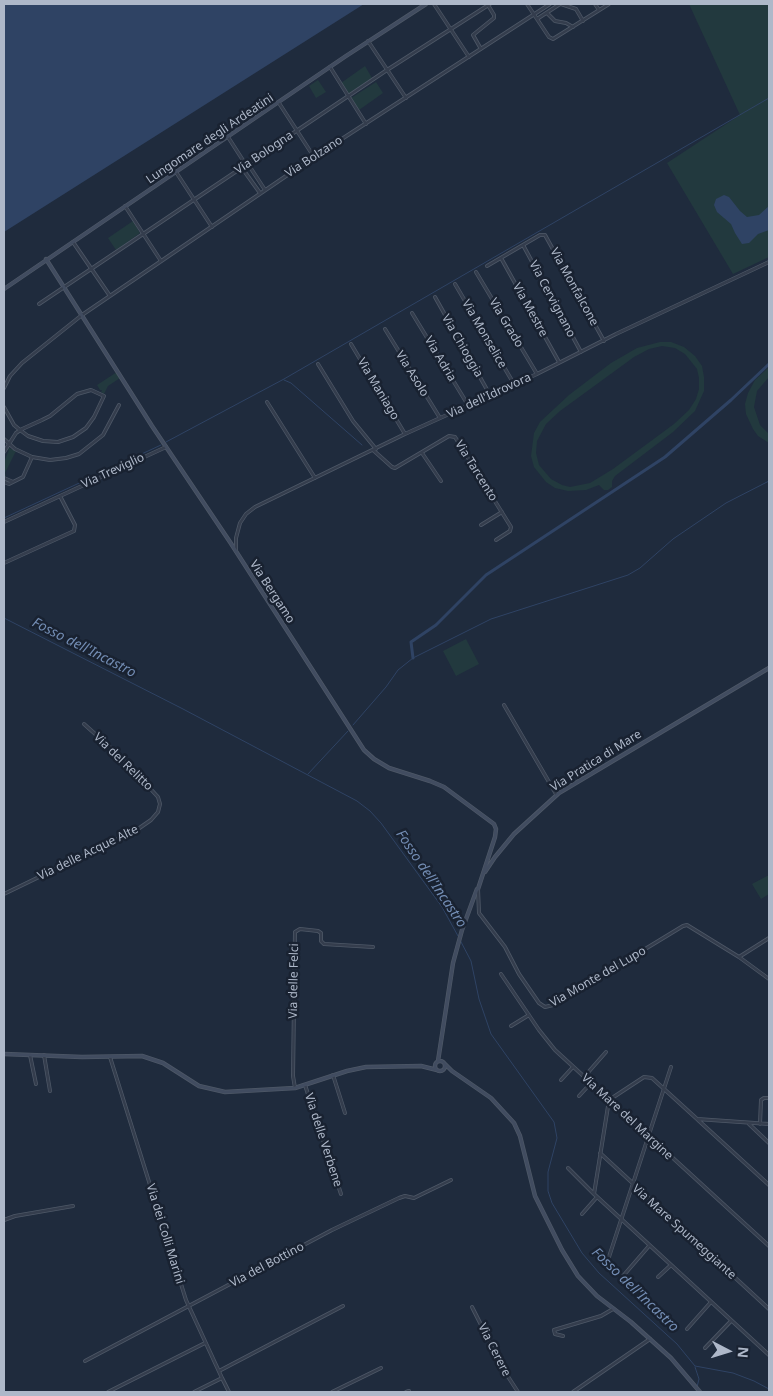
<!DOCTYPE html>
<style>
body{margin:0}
#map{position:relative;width:773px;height:1396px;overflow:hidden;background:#1f2b3d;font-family:"Noto Sans",sans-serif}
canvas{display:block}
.frame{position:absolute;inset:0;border:5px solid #aeb8c9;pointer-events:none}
.north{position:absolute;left:703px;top:1326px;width:50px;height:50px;-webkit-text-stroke:4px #192231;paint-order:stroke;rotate:95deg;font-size:14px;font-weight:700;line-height:20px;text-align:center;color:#aeb8c9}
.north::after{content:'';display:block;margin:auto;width:18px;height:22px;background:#aeb8c9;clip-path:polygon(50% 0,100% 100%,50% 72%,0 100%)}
</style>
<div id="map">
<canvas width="773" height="1396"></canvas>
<div class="frame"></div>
<div class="north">N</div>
</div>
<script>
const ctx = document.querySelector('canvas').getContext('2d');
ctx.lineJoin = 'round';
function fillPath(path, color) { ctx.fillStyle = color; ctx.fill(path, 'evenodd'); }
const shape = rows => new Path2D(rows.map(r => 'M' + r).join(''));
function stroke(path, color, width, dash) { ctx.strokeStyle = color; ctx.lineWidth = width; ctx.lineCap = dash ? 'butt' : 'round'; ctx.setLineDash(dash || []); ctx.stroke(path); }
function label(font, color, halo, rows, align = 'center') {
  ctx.font = font + ' "Noto Sans",sans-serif'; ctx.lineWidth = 5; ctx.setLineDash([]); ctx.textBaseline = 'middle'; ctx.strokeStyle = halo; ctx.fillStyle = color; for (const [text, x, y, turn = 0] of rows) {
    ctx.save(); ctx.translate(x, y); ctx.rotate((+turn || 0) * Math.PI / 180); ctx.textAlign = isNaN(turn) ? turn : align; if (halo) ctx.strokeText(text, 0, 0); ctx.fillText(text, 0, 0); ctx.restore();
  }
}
fillPath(shape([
 [689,4,769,4,769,257,733,274,667,163,740,115],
 [365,66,372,78,349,94,341,83],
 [318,80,326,92,316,98,309,86],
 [376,82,383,93,359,110,351,98],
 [133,221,140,233,116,250,108,238],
 [660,342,671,342,684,347,695,356,702,366,704,377,704,391,695,411,673,432,615,476,612,481,612,487,608,490,604,490,599,485,586,490,568,491,555,488,546,482,534,467,531,456,534,433,540,422,569,395,611,363,637,348],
 [662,346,675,348,685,354,697,369,699,378,699,389,696,399,689,410,674,424,613,469,590,483,570,487,562,485,551,479,539,465,536,453,537,441,546,424,560,411,634,357,649,349],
 [769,367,769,377,757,391,754,407,760,425,769,434,769,443,758,436,753,429,746,414,745,404,748,393,755,380],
 [117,372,120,378,108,386,104,394,101,392,102,390,100,390,97,385],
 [9,448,16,451,5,473,6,476,4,476,4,462,9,450,7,449],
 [466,639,479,664,456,676,443,651],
 [769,875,769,894,761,899,752,884]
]), '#22393e');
fillPath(shape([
 [4,4,364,4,4,232],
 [724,195,729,197,740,211,747,217,759,215,769,206,769,230,758,234,749,243,742,244,735,233,731,224,717,212,714,205,716,199]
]), '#2f4364');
stroke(shape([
 [284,380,291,383,362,445],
 [166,442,284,379,769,98],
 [4,518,161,445],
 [4,618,183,709,357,801,370,811,381,823,442,907,458,936],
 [353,725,386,687,398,670,413,658,491,619,628,575,640,568,673,539,726,503,769,481],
 [308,774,348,731],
 [460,940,471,961,479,999,491,1034,554,1122,557,1138,548,1172,548,1191,552,1203,582,1253,599,1273,677,1344,695,1366,733,1373,754,1381,769,1389],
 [695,1367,699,1379,697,1387]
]), '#2f4364', 1);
stroke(shape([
 [413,658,411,642,436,625,486,575,665,457,731,400,769,364]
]), '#2f4364', 3);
const street = shape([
 [434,4,469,57],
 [527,4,549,37,553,39,609,4],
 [561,4,576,9,583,21],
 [595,4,599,10],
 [547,13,555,21,566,23,573,27],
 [537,19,560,4],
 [368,41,406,98],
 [481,49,473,35,494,18,494,15,488,5],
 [330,67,366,124],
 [279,103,314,157],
 [228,137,246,165],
 [248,164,265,190],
 [242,168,260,193],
 [176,172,212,227],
 [125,206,161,261],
 [73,242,110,296],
 [523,245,581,352],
 [501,258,559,362],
 [487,266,540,235,545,235,604,341],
 [476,272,537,374],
 [455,284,514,384],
 [435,297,490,395],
 [39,304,387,70,490,4],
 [412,313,468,405],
 [385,329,440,418],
 [351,344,405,434],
 [318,364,353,421,376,449],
 [4,388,10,376,22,363,82,315,314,157,550,4],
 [267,402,315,478],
 [4,407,14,425,20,430,28,436,43,441,58,442,73,437,86,428,94,417,104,396,91,390,77,394,50,416,42,420,20,430,19,431,16,433,4,452],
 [4,439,15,449,32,457,50,460,66,458,79,454,103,435,119,405],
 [373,450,392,467,395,468,449,436,455,437,511,527,510,531,496,540],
 [422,453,441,481],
 [4,478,13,482,9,484,4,482],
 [13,482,23,477,32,457],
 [4,522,166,447],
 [481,525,502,512],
 [236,551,236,538,240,523,246,514,255,507,405,434,537,374,616,334,769,262],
 [4,563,74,531,75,525,60,496],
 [504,705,556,794],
 [478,889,479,913,505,947,519,974,539,1003,545,1007,553,1005,683,926,687,925,739,957,769,979],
 [4,894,138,829,151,820,158,812,160,804,158,797,122,758,84,724],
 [739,957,769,938],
 [501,974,539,1030,555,1050,769,1246],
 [511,1026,529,1015],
 [30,1055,36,1084],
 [44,1055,50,1091],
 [110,1057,186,1300,222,1378,194,1392],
 [333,1075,345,1113],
 [584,1077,606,1052],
 [561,1080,573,1067],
 [305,1085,341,1194],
 [295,1088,293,1076,295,932,300,929,318,931,321,933,321,941,324,944,373,947],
 [579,1096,591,1083],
 [698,1120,769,1185],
 [749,1124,769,1143],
 [760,1124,761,1100,764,1098,769,1098],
 [769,1124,697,1119,652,1078,644,1077,609,1100,594,1194,769,1355],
 [600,1153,769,1309],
 [568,1168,594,1194],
 [582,1214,597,1197],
 [4,1220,15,1216,73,1206],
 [607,1263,671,1067],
 [623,1276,649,1246],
 [658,1277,671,1265],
 [472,1307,505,1372,518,1392],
 [687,1329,711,1302],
 [563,1336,555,1334,554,1330,601,1316,613,1309],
 [705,1348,731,1321],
 [85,1361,332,1230,399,1198,405,1196,414,1198,451,1180],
 [219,1371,343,1306],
 [222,1378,229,1392],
 [108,1392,205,1343],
 [332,1392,381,1368],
 [406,1392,409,1391],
 [573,1392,650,1339]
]);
const secondary = shape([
 [46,259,152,426,230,542,364,750,374,759,389,768,430,781,444,787,494,824,496,829,495,837,478,889],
 [4,289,346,56,426,4],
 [485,872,495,857,514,834,559,793,769,668],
 [4,1054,82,1057,142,1056,163,1063,199,1086,225,1092,295,1088,347,1071,366,1067,421,1066,437,1070],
 '435 1066a5 5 0 1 1 10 0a5 5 0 1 1-10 0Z',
 [438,1061,453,963,462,930,477,889],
 [444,1063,452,1071,491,1098,514,1123,520,1136,535,1196,562,1250,578,1276,597,1296,631,1322,671,1358,700,1392]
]);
stroke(street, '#4e5867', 4);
stroke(secondary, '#4e5867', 4.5);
stroke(street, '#343d4d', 2.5);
stroke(secondary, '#414c60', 3);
label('12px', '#aeb8c9', '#192231', [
 ["Lungomare degli Ardeatini",210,139,-34],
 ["Via Bologna",264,153,-34],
 ["Via Bolzano",314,157,-33],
 ["Via Monfalcone",574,287,61],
 ["Via Cervignano",552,299,62],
 ["Via Mestre",530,310,61],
 ["Via Grado",506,323,59],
 ["Via Monselice",484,334,60],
 ["Via Chioggia",462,346,60],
 ["Via Adria",440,359,59],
 ["Via Asolo",412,374,58],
 ["Via Maniago",378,389,59],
 ["Via dell'Idrovora",489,396,-25],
 ["Via Treviglio",113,471,-25],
 ["Via Tarcento",476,471,58],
 ["Via Bergamo",272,592,57],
 ["Via Pratica di Mare",596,761,-32],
 ["Via del Relitto",123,762,44],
 ["Via delle Acque Alte",88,853,-26],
 ["Via Monte del Lupo",598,977,-30],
 ["Via delle Felci",294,981,-89],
 ["Via Mare del Margine",627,1117,43],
 ["Via delle Verbene",323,1140,72],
 ["Via Mare Spumeggiante",684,1232,42],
 ["Via dei Colli Marini",165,1234,73],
 ["Via del Bottino",267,1265,-28],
 ["Via Cerere",494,1350,63]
]);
label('italic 14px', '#738db4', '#192231', [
 ["Fosso dell'Incastro",84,648,27],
 ["Fosso dell'Incastro",431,879,56],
 ["Fosso dell'Incastro",635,1290,44]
]);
</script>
